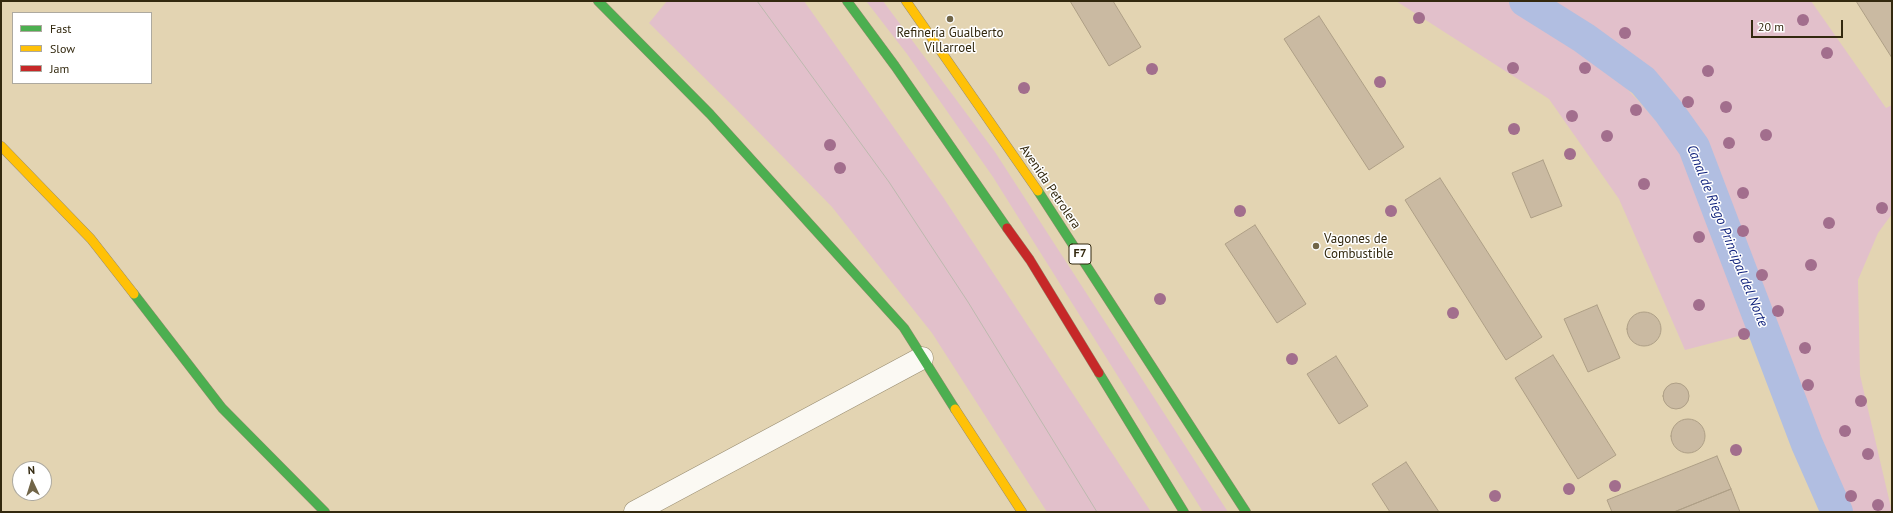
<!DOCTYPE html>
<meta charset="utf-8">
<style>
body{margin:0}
#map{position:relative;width:1893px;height:513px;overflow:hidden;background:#e3d4b2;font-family:"PT Sans",sans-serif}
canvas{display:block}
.frame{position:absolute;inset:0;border:2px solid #33290f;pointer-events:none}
.legend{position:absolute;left:12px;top:12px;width:140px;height:72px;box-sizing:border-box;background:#fff;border:1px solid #ada99f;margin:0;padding:5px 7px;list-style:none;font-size:12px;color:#33290f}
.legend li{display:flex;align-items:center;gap:8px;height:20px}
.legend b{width:20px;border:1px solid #ada99f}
.north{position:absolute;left:12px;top:461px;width:40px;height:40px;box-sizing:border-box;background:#fff;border:1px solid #ada99f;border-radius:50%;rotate:356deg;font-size:11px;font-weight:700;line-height:16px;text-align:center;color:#33290f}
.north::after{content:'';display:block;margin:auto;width:14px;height:18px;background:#716548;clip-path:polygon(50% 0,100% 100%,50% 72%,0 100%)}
.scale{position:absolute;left:1751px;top:20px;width:92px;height:18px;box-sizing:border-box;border:2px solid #33290f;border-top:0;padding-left:5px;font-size:12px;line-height:14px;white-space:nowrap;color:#33290f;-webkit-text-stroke:3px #fff;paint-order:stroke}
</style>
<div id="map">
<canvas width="1893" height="513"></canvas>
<div class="frame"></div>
<ul class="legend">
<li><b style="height:5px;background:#4caf50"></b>Fast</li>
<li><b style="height:5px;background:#ffc107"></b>Slow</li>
<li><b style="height:5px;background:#c62828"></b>Jam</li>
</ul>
<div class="north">N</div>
<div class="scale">20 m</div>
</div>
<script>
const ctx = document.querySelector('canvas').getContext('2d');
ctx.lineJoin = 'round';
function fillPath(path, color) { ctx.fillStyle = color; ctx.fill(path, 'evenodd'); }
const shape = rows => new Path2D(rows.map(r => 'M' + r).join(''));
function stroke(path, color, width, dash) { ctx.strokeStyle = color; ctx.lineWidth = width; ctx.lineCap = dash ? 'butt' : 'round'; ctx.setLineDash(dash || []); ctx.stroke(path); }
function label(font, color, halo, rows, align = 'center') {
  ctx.font = font + ' "PT Sans",sans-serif'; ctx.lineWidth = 3; ctx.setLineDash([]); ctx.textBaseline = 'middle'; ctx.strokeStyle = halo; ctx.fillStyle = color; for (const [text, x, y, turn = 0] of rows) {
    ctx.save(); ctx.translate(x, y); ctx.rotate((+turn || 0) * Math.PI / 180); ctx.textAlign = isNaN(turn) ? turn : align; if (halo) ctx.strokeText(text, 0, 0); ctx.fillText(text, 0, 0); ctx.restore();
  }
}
fillPath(shape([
 [667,1,804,1,943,197,1151,512,1047,512,932,333,832,207,735,108,649,23],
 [866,1,883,1,995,152,1228,512,1203,512,993,177,907,54],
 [1396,1,1507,1,1543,23,1621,82,1679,146,1754,332,1685,350,1619,199,1549,99],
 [1544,1,1811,1,1886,108,1892,105,1892,214,1878,233,1858,280,1860,375,1892,512,1849,512,1772,329,1700,136,1659,84,1588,29]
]), '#e2c0cb');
stroke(shape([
 [1525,1,1584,38,1643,81,1669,112,1694,147,1807,444,1837,512]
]), '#b1bee1', 32);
const building = shape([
 [1070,1,1113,1,1141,47,1109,66,1070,1],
 [1856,1,1892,1,1892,58,1856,1],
 [1319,16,1404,147,1369,170,1284,39,1319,16],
 [1543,160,1562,206,1531,218,1512,173,1543,160],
 [1440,178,1542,337,1506,360,1405,200,1440,178],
 [1255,225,1306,304,1277,323,1225,244,1255,225],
 [1597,305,1620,358,1588,372,1564,319,1597,305],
 '1627 329a17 17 0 1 1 34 0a17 17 0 1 1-34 0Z',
 [1553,355,1616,455,1578,479,1515,378,1553,355],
 [1336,356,1368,406,1339,424,1307,374,1336,356],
 '1663 396a13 13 0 1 1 26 0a13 13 0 1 1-26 0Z',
 '1671 436a17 17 0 1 1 34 0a17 17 0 1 1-34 0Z',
 [1717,456,1731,489,1674,512,1612,512,1607,500,1717,456],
 [1406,462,1439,512,1390,512,1372,484,1406,462],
 [1731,489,1740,512,1674,512,1731,489]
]);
fillPath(building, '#cabaa2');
stroke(building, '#ae9f86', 1);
const street = shape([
 [635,512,922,358]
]);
const fast = shape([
 [598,1,710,114,904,328,955,409],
 [847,1,895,66,1007,228],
 [1038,191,1246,512],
 [134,294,222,408,325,512],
 [1099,373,1184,512]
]);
const slow = shape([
 [906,1,1038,191],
 [1,146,91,239,134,294],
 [955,409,1022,512]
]);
const jam = shape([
 [1007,228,1030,260,1099,373]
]);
stroke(street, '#978b6f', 23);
stroke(fast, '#978b6f', 10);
stroke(slow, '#978b6f', 10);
stroke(jam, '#978b6f', 10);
stroke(street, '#fbf9f3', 22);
stroke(fast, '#4caf50', 9);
stroke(slow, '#ffc107', 9);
stroke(jam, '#c62828', 9);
stroke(shape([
 [757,1,889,182,968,302,1097,512]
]), '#bdb9af', 1);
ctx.fillStyle = '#a26e8d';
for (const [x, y] of [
 [1419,18],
 [1803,20],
 [1625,33],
 [1827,53],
 [1513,68],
 [1585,68],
 [1152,69],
 [1708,71],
 [1380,82],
 [1024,88],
 [1688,102],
 [1726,107],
 [1636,110],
 [1572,116],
 [1514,129],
 [1766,135],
 [1607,136],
 [1729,143],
 [830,145],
 [1570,154],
 [840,168],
 [1644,184],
 [1743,193],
 [1882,208],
 [1240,211],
 [1391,211],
 [1829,223],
 [1743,231],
 [1699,237],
 [1811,265],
 [1762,275],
 [1160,299],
 [1699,305],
 [1778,311],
 [1453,313],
 [1744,334],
 [1805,348],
 [1292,359],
 [1808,385],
 [1861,401],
 [1845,431],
 [1736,450],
 [1868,454],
 [1615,486],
 [1569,489],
 [1495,496],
 [1851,496],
 [1878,505]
]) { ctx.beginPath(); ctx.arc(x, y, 6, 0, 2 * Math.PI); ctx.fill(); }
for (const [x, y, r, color] of [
 [950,19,4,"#716548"],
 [1316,246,4,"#716548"]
]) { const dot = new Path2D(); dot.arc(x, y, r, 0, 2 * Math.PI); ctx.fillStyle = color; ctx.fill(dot); stroke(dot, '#fff', 1.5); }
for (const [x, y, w] of [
 [1080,254,22]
]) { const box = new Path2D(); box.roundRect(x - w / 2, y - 10, w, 20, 3); ctx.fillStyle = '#fff'; ctx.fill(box); stroke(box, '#33290f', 1); }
label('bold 12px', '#33290f', null, [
 ["F7",1080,254]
]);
label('13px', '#33290f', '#fff', [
 ["Refinería Gualberto",950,33],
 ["Villarroel",950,48],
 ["Vagones de",1324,239,"left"],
 ["Combustible",1324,254,"left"]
]);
label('13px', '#33290f', '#fff', [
 ["Avenida Petrolera",1050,187,56]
]);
label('italic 14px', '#13257e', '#fff', [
 ["Canal de Riego Principal del Norte",1727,236,68]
]);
</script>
